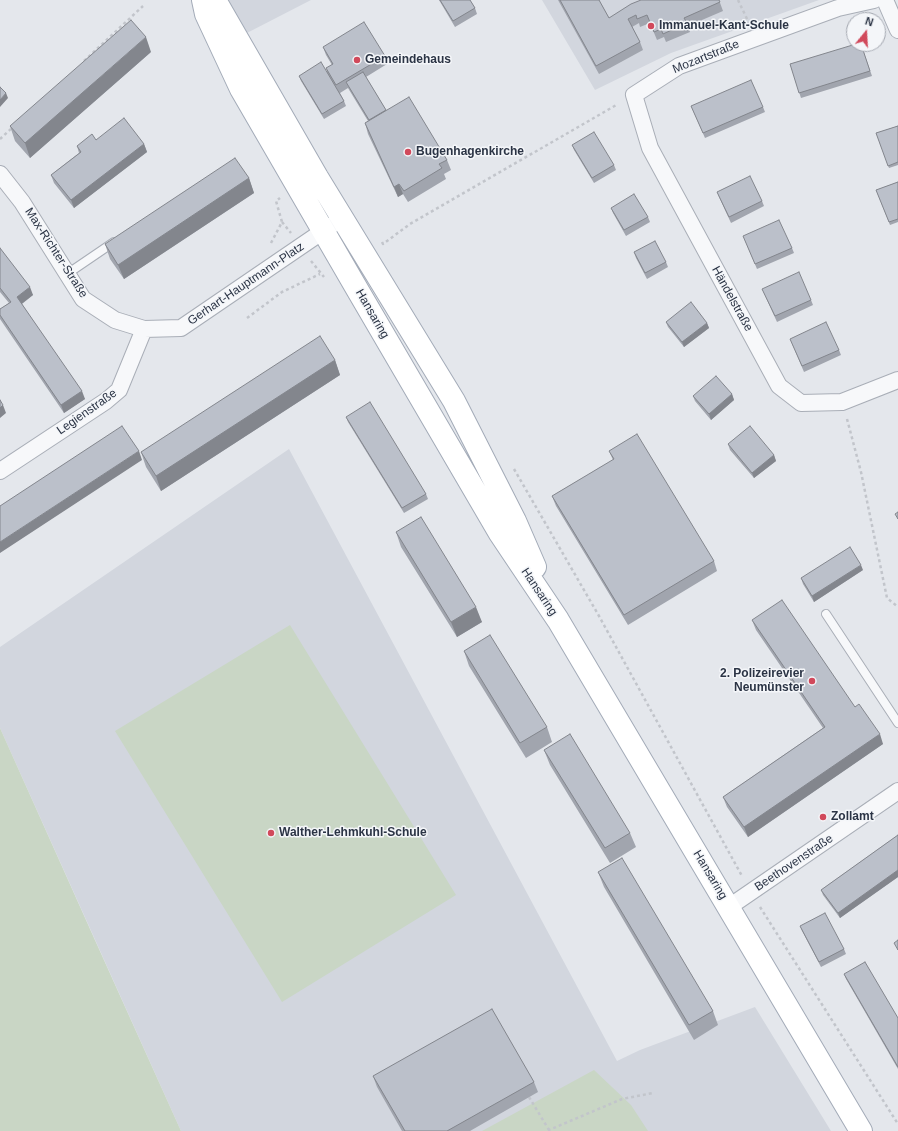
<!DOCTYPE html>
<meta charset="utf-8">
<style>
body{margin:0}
#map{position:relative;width:898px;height:1131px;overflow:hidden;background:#e4e7ec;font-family:Helvetica,sans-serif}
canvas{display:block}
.north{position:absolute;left:846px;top:12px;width:40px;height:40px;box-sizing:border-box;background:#f4f6f9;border:1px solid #a4a8b1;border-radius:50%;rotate:18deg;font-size:11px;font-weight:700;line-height:16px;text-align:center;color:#2b3445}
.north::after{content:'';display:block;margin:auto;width:14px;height:18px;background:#d1495b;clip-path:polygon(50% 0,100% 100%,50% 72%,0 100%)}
</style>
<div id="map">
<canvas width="898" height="1131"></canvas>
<div class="north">N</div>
</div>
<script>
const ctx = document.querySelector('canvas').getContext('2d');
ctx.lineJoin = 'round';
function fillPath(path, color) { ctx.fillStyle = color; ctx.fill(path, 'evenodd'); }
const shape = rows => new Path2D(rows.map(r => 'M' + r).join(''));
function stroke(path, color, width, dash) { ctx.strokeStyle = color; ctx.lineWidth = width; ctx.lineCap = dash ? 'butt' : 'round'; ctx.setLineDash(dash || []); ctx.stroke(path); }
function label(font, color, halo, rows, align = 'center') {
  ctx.font = font + ' Helvetica,sans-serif'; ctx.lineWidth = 3; ctx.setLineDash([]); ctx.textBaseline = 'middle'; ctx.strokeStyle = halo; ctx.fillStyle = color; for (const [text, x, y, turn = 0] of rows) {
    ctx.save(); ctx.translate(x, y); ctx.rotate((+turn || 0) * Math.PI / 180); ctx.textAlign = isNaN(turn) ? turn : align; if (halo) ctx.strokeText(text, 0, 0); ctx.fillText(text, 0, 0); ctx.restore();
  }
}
fillPath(shape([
 [225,0,311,0,243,35],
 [542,0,819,0,671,53,595,90],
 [289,449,617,1061,640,1050,755,1007,831,1131,181,1131,0,728,0,647]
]), '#d2d6de');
fillPath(shape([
 [290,625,456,895,282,1002,115,731],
 [0,728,94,938,181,1131,0,1131],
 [594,1070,631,1105,648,1131,482,1131]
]), '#c9d6c5');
const service = shape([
 [67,274,114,242],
 [826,614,898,723]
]);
const minor = shape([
 [874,0,838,8,679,66,634,95,650,148,779,386,801,403,842,402,898,380],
 [885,0,898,30],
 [0,174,22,202,83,299,115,320,144,329,181,328,332,225],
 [0,471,106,401,119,390,144,329],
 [729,907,898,791]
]);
const primary = shape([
 [203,0,206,14,241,89,357,289,499,532,558,620,861,1131],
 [215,0,317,177,454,401,515,521,535,567]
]);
stroke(service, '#a9aeb7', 10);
stroke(minor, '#a9aeb7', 18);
stroke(primary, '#a3abb8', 24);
stroke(shape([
 [738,0,748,21],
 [84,61,143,6],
 [0,139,13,127],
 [282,222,291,233],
 [382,242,383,244,410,224,618,104],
 [271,243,282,222,276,201,280,198],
 [311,261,324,277],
 [247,318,282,292,320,274],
 [847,419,861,472,887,598,898,607],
 [514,469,599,616,742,876],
 [760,907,898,1124],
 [529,1097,549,1130,547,1131],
 [550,1131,549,1130,622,1099,653,1093]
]), '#c2c5cb', 2.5, [3, 3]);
stroke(service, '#f7f8fa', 8);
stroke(minor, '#f7f8fa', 16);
stroke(primary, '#fff', 22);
fillPath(shape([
 [439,0,470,0,475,8,477,14,455,27],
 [558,0,599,0,609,18,719,0,723,11,688,26,690,32,666,42,664,37,657,40,650,23,640,27,639,23,632,27,640,42,643,50,599,74],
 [861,44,872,76,801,98,790,64],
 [323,47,385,56,387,64,366,77,386,110,447,160,451,170,444,174,446,179,408,202,403,194,398,197,368,134,365,123,368,121,348,88,340,93,344,101,346,106,324,119,301,81,299,76,327,71,326,68,332,65,326,55],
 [151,52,30,158,15,141,10,126],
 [691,106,763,107,765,112,705,138],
 [898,126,898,165,889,168,876,133],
 [96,140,144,144,147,152,74,208,54,183,51,175,79,153,77,146],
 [572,145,614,165,616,170,594,183,574,150],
 [249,178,254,193,124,279,110,259,105,244],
 [898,182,898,222,890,225,876,190],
 [717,192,762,201,764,206,731,223,719,197],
 [611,208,648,217,650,222,626,236,613,213],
 [743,236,792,248,794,253,757,269],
 [0,248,33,295,22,304,85,399,64,413,0,319,0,309,9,303,0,292],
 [634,252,666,262,668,267,647,279,636,258],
 [762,289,811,300,813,305,777,322],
 [666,322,707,323,709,328,684,347,668,327],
 [790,339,839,350,841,355,804,372],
 [335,360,340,375,161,491,146,467,141,452],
 [732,394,734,400,711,420,695,401,693,396],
 [346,417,426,494,428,499,404,513,348,422],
 [728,444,774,455,776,461,754,478,730,450],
 [609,451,714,561,717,571,628,625,556,506,552,496,613,460],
 [396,532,482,622,457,637,401,547],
 [863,570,814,602,803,584,801,578],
 [752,620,855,707,883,744,748,837,727,807,723,797,823,728,756,630],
 [464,651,547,727,552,742,526,758,469,666],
 [544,750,630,833,636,847,610,863,550,765],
 [898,835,898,877,840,918,823,895,821,890],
 [598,872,713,1011,718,1025,694,1040,604,887],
 [800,926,844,949,846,954,821,967,802,931],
 [844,974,898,1018,898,1069,846,979],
 [373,1076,534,1082,538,1092,470,1131,402,1131,377,1087]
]), '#a1a5ae');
fillPath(shape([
 [146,37,151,52,30,158,25,143],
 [6,93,8,98,0,107,0,100],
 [144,144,147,152,74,208,71,200],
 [249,178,254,193,124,279,118,265],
 [399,184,403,194,398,197,394,187],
 [30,287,33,295,20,305,17,297],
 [707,323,709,328,684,347,682,342],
 [335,360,340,375,161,491,156,476],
 [82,391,85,399,64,413,61,405],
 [732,394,734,400,711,420,709,414],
 [3,405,6,413,0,418,0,408],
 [139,451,142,460,0,553,0,542],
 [774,455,776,461,754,478,752,473],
 [861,565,863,570,814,602,812,596],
 [476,607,482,622,457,637,451,622],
 [880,734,883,744,748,837,744,827],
 [898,870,898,877,840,918,838,913]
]), '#83868d');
const building = shape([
 [440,0,470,0,475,8,453,21,440,0],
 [560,0,599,0,609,18,631,4,641,0,719,0,720,2,684,18,687,23,663,34,661,29,654,32,647,15,637,19,636,15,628,19,640,42,596,66,560,0],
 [131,20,146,37,25,143,10,126,131,20],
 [364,22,385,56,336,85,326,68,333,64,323,47,364,22],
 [856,44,861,44,870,71,799,93,790,64,856,44],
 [321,62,344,101,322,114,299,76,321,62],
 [363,72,386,110,369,120,346,82,363,72],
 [751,80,763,107,703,133,691,106,751,80],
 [0,87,6,93,0,100,0,87],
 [409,97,447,160,439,164,442,168,404,191,399,184,394,187,365,123,409,97],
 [124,118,144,144,71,200,51,175,81,152,77,146,92,134,96,140,124,118],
 [898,126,898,162,888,166,876,133,898,126],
 [594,132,614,165,592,178,572,145,594,132],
 [235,158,249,178,118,265,105,244,235,158],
 [750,176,762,201,729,217,717,192,750,176],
 [898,182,898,219,889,222,876,190,898,182],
 [634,194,648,217,624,230,611,208,634,194],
 [779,220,792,248,755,264,743,236,779,220],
 [655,241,666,262,645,273,634,252,655,241],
 [0,248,30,287,17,297,82,391,61,405,0,315,0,309,11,302,0,288,0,248],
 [799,272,811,300,775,316,762,289,799,272],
 [691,302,707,323,682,342,666,322,691,302],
 [826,322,839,350,802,366,790,339,826,322],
 [320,336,335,360,156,476,141,452,320,336],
 [716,376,732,394,709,414,693,396,716,376],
 [0,400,3,405,0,408,0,400],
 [370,402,426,494,402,508,346,417,370,402],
 [122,426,139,451,0,542,0,506,122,426],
 [750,426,774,455,752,473,728,444,750,426],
 [637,434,714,561,624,615,552,496,614,459,609,451,637,434],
 [898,512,898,519,895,514,898,512],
 [421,517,476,607,451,622,396,532,421,517],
 [850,547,861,565,812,596,801,578,850,547],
 [782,600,855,707,859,704,880,734,744,827,723,797,825,727,752,620,782,600],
 [490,635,547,727,520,743,464,651,490,635],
 [570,734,630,833,605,848,544,750,570,734],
 [898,835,898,870,838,913,821,890,898,835],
 [622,858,713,1011,689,1025,598,872,622,858],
 [825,913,844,949,819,962,800,926,825,913],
 [898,940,898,950,894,943,898,940],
 [865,962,898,1018,898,1067,844,974,865,962],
 [492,1009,534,1082,447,1131,405,1131,373,1076,492,1009]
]);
fillPath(building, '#bbc0ca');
stroke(building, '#83868d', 1);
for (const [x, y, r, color] of [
 [651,26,4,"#d1495b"],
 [357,60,4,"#d1495b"],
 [408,152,4,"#d1495b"],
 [812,681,4,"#d1495b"],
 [823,817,4,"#d1495b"],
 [271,833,4,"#d1495b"]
]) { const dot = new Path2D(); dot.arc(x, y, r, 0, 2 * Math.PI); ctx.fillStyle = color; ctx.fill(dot); stroke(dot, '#f4f6f9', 1.5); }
label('bold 12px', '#2b3445', '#f4f6f9', [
 ["Immanuel-Kant-Schule",659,26],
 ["Gemeindehaus",365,60],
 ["Bugenhagenkirche",416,152],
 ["2. Polizeirevier",804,674,"right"],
 ["Neumünster",804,688,"right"],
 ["Zollamt",831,817],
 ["Walther-Lehmkuhl-Schule",279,833]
], 'left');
label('12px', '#2b3445', '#f4f6f9', [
 ["Mozartstraße",706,57,-22],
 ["Max-Richter-Straße",56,253,57],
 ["Gerhart-Hauptmann-Platz",246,284,-34],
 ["Händelstraße",732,299,61],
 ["Hansaring",372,314,60],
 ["Legienstraße",87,412,-35],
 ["Hansaring",539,592,56],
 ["Beethovenstraße",794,863,-34],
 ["Hansaring",710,875,59]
]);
</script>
